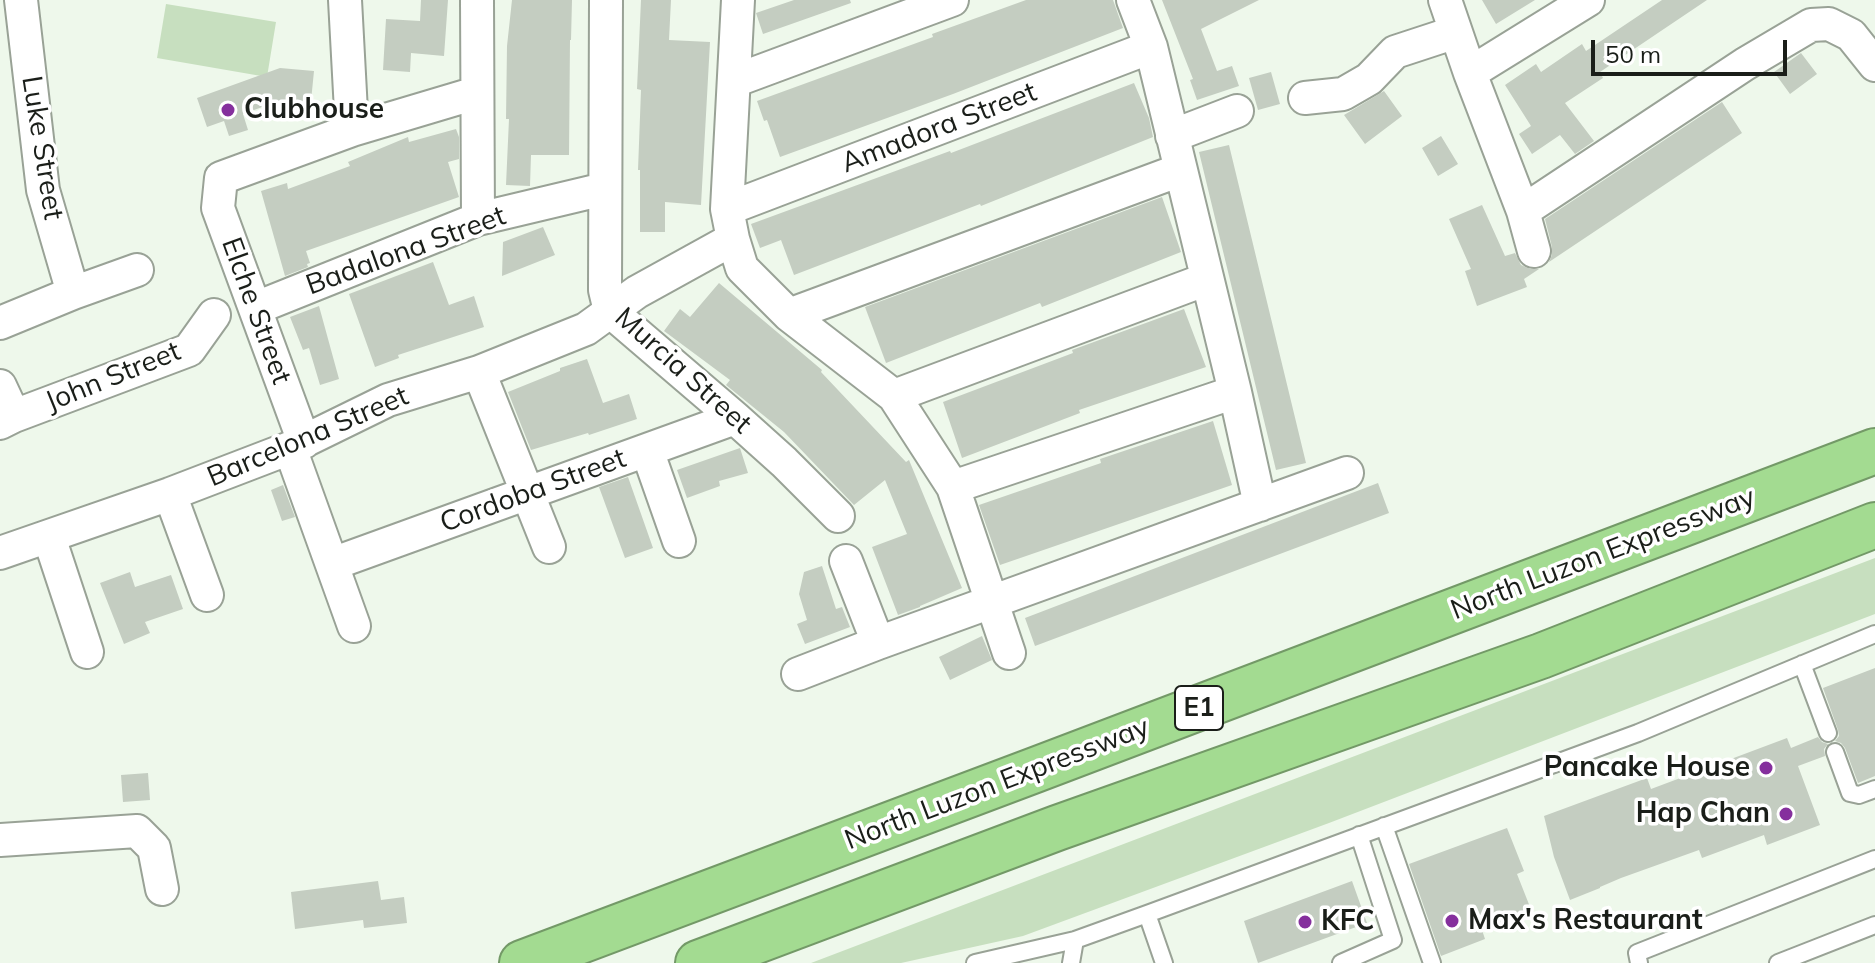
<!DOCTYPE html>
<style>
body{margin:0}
#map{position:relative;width:1875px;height:963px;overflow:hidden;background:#eef8eb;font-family:Mulish,sans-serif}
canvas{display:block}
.scale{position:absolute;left:1591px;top:40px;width:196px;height:36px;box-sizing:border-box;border:4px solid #1a1e19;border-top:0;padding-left:10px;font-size:24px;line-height:28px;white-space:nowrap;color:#1a1e19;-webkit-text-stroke:6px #fff;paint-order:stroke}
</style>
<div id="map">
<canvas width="1875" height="963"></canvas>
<div class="scale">50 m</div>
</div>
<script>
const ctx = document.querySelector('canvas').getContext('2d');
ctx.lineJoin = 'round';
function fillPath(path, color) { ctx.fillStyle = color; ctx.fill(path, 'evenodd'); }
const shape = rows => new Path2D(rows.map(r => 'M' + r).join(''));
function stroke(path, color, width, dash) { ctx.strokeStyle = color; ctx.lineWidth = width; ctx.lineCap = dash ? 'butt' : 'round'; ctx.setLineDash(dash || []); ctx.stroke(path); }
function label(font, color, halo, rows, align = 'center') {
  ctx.font = font + ' Mulish,sans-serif'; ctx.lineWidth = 7; ctx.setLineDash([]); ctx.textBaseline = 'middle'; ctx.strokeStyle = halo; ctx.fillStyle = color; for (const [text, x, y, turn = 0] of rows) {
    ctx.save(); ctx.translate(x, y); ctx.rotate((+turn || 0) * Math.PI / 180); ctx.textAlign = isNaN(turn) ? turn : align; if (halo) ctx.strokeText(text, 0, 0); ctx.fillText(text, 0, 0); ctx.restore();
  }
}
fillPath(shape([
 [166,4,276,22,267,77,157,58],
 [1875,558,1875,614,1329,823,1023,936,901,963,811,963]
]), '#c7dfbf');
fillPath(shape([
 [421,0,448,0,444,56,411,53,410,72,383,70,386,19,420,21],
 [512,0,572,0,571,40,570,40,569,155,531,155,530,186,506,185,509,119,506,119,507,46],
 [641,0,671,0,669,40,710,42,701,205,665,202,665,232,640,232,640,170,638,170,641,90,637,89],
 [794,0,850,0,851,3,763,34,756,13],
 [1026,0,1113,0,1123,28,953,94,780,157,767,120,764,121,757,101,933,37,932,34],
 [1162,0,1259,0,1201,29,1217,71,1232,66,1239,86,1197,100,1190,80,1193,79],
 [1482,0,1535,0,1496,24],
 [1662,0,1707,0,1600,72,1603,78,1565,103,1594,141,1575,154,1560,135,1532,154,1519,134,1531,126,1505,85,1536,64,1541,72,1582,44,1586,51],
 [1801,53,1817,74,1790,94,1774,72],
 [280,68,314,71,310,111,265,106,243,114,248,130,229,136,224,121,207,127,197,98],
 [1271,72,1280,104,1258,110,1249,78],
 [1134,83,1149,118,1153,137,981,206,980,204,794,275,781,240,760,248,751,224,950,151,951,153],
 [1384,91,1402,116,1365,144,1344,115],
 [1722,102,1742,133,1549,262,1552,255,1552,247,1545,219],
 [456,129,459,137,459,159,448,162,459,197,306,251,310,263,307,264,308,267,285,276,261,191,287,183,288,189,350,166,348,162,408,137,409,142],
 [1441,136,1458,164,1438,176,1422,148],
 [1229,145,1306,463,1276,470,1199,152],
 [1162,197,1181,252,1042,307,1040,303,886,363,865,307],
 [1482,205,1505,256,1515,253,1521,265,1530,269,1539,269,1524,279,1527,287,1477,306,1465,271,1471,269,1449,219],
 [543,227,555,255,502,276,503,242],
 [433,262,449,305,474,296,484,327,398,355,399,358,375,367,349,294],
 [719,283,822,370,821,372,906,462,909,460,962,588,920,606,920,607,898,615,872,547,907,534,885,480,854,505,784,432,726,385,730,380,664,331,680,309,690,317],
 [319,306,339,379,320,385,309,348,303,350,290,317],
 [1184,309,1206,367,1079,410,1080,413,962,458,943,402,1073,353,1072,350],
 [587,359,603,403,629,394,637,419,589,435,588,433,531,450,508,392,560,371,560,368],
 [1213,421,1232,485,1000,565,979,505,1101,463,1100,459],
 [740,448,748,473,719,481,720,486,687,498,677,470],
 [628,477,653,548,625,558,599,487],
 [1378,483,1389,513,1035,646,1025,618],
 [283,485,295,517,282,521,271,490],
 [822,566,836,609,842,607,850,627,805,644,797,624,807,620,799,594,804,572],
 [130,572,135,587,171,575,183,609,145,622,150,633,124,644,100,583],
 [982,636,992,660,950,680,939,657],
 [1875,668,1875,776,1858,783,1845,748,1841,743,1835,741,1839,736,1838,730,1823,688],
 [1818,737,1822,742,1828,744,1824,749,1825,756,1798,766,1820,825,1767,845,1764,835,1702,858,1699,850,1621,878,1600,887,1600,888,1570,900,1554,857,1544,816,1647,778,1651,789,1787,738,1791,748],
 [148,773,150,800,123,802,121,775],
 [1507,828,1524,871,1517,874,1532,912,1482,930,1485,939,1441,956,1409,864],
 [378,881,381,900,404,897,407,923,364,928,363,920,295,929,291,892],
 [1352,881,1367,923,1258,963,1244,921]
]), '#c4cdc1');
const lane = shape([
 [1802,664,1828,733],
 [1835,752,1850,793,1859,795,1875,789],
 [1384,826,1432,963],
 [1147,914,1164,963],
 [975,963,1075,940,1147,914,1638,733,1875,634],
 [1071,963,1075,940],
 [1341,963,1393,940,1359,835],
 [1639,963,1637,953,1875,859],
 [1778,963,1875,925]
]);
const street = shape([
 [21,0,43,190,73,293],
 [345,0,352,130],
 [477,0,478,219],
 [606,0,605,290,610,311,735,418,784,462,838,516],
 [738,0,727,209,733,239,742,268,789,315,894,396,953,487,1009,653],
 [1133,0,1151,47,1235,392,1260,505],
 [1445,0,1470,73,1523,211,1534,251],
 [1470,73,1588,0],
 [734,81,952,0],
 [1305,98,1343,94,1369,79,1395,52,1456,32],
 [1172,136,1237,111],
 [727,209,1151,47],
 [1523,211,1745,64,1811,25,1829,24,1851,35,1875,65],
 [256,308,478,219,604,189],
 [789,315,1180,170],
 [0,323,73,293,137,270],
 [479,372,549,547],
 [0,386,14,416],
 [894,396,1207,279],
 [0,423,14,416,189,350,214,315],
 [304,442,218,208,221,178,352,130,476,93],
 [290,448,354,626],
 [647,450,679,541],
 [953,487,1235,392],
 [170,494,207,595],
 [49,537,87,652],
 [0,553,170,494,290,448,388,400,479,372,586,329,637,292,733,239],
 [846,561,878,643],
 [332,564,735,418],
 [798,674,878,643,1347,473],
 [0,840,137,831,154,848,162,889]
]);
const highway = shape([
 [522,963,1035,770,1875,451],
 [698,963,1057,828,1541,656,1875,525]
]);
stroke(lane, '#99a296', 20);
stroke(street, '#99a296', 36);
stroke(highway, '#739967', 48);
stroke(lane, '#fff', 16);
stroke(street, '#fff', 32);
stroke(highway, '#a3db91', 44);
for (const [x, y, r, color] of [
 [228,110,8,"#852f9d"],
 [1766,768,8,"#852f9d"],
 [1786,814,8,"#852f9d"],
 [1452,921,8,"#852f9d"],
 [1305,922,8,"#852f9d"]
]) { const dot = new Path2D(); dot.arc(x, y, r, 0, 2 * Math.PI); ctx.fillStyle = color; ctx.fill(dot); stroke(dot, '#fff', 3); }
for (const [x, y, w] of [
 [1199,708,48]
]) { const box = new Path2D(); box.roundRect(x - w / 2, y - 22, w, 44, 6); ctx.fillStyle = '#fff'; ctx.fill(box); stroke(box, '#1a1e19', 2); }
label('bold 26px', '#1a1e19', null, [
 ["E1",1199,708]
]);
label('bold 28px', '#1a1e19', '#fff', [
 ["Clubhouse",244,110],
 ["Pancake House",1750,768,"right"],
 ["Hap Chan",1770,814,"right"],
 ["Max's Restaurant",1468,921],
 ["KFC",1321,922]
], 'left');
label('28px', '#1a1e19', '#fff', [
 ["Amadora Street",939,128,-21],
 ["Luke Street",42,148,81],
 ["Badalona Street",406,251,-20],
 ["Elche Street",256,311,70],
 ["Murcia Street",683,371,42],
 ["John Street",113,377,-22],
 ["Barcelona Street",308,437,-23],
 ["Cordoba Street",533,491,-20],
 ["North Luzon Expressway",1603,554,-21],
 ["North Luzon Expressway",997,784,-21]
]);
</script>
